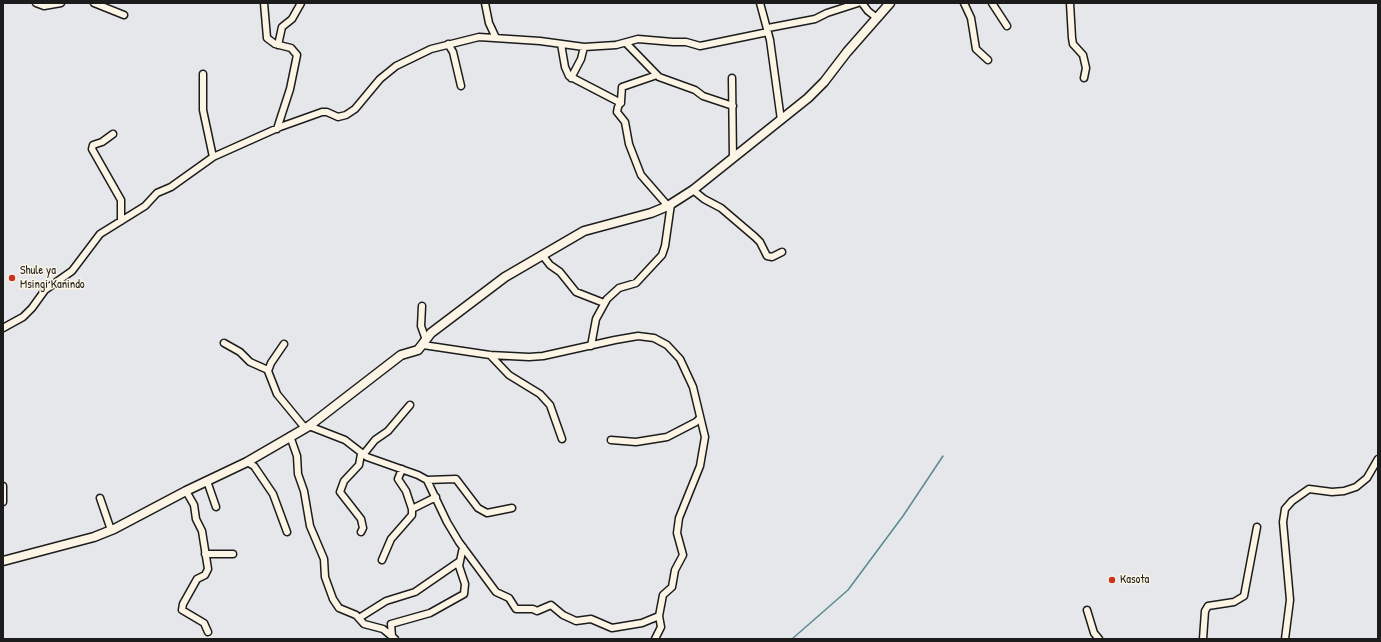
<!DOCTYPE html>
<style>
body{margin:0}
#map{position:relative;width:1381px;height:642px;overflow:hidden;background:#e5e7ea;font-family:"Patrick Hand",sans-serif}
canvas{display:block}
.frame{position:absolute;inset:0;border:4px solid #1c1c1c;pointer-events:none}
</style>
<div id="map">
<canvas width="1381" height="642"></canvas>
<div class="frame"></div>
</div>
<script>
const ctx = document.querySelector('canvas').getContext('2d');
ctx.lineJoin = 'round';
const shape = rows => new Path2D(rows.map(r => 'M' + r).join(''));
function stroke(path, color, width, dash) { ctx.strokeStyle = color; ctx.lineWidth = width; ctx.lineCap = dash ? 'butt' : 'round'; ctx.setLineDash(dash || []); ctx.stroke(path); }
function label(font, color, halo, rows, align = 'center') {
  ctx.font = font + ' "Patrick Hand",sans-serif'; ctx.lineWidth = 3; ctx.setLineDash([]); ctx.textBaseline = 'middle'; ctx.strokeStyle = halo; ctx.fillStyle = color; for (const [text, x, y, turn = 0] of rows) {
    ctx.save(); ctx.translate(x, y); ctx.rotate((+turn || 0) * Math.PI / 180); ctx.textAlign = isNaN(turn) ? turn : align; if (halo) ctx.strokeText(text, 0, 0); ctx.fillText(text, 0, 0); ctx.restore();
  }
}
stroke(shape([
 [792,639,848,590,903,516,943,456]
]), '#598792', 1.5);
const street = shape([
 [36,3,44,6,61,3],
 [94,3,124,15],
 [264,3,267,38,275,44,291,48,297,55,290,89,277,129],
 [485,3,489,23,496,38],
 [760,3,770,40,781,120],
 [862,3,868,11,877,18],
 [964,3,971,18,976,49,988,60],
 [992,3,1007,26],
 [1070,3,1072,38,1073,44,1083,55,1086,68,1084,78],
 [768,28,815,19,827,13,858,3],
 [626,43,659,77,695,90,703,96,733,106],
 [448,44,453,52,461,86],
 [561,44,565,67,569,76,621,103],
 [278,45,282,27,292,19,301,3],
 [203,74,203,110,213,157],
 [657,75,622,87,621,101,618,107,617,112,625,122,629,144,641,175,668,206],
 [571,78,581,59,584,47],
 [732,78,733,158],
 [113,134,102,142,93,145,92,149,121,200,121,221],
 [693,190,704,199,721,208,755,237,760,242,767,256,772,257,782,252],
 [543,256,550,265,560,272,576,292,604,303],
 [422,306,421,326,426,340],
 [3,328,23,317,32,308,45,290,72,271,100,234,145,206,157,193,171,187,213,157,280,127,322,112,327,112,338,117,346,115,355,109,380,79,396,66,431,49,479,37,540,41,584,47,616,45,638,39,673,42,686,42,700,46,768,32],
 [224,343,240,352,250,362,268,370],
 [284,344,271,363,268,371,277,394,305,428],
 [423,345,490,355,529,357,543,356,615,340,638,336,654,338,667,345,680,359,693,387,705,437,700,466,679,518,677,533,683,555,675,570,672,587,663,595,659,616,661,627,655,639],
 [591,346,596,319,607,299,619,288,636,283,662,255,665,246,671,204],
 [490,355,509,375,540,394,550,405,562,439],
 [309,426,345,440,367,457,418,475,427,480,447,522,459,542,496,592,509,598,516,609,533,609,537,611,551,605,563,615,576,621,591,619,612,628,642,623,659,616],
 [290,436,297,456,298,474,304,491,310,526,324,559,325,577,333,599,339,608,356,615,364,624,383,629,395,639],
 [611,440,636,442,667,437,696,422,700,418],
 [361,454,359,465,344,481,340,492,361,519,363,528,361,532],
 [363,455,375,440,388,431,410,405],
 [247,462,254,466,273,494,287,532],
 [402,469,398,479,406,491,412,509],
 [427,480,456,479,478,508,487,513,512,508],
 [207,481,216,507],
 [3,486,3,502],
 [186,491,194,505,196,519,202,531,208,569,205,575,197,579,183,604,182,610,204,623,208,632],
 [100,498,111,530],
 [205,554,233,554],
 [382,560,391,539,412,515,412,509,436,497],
 [1087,610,1094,633,1099,639],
 [359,618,386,601,415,592,460,561],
 [392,636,391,624,430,613,464,594,465,584,459,566,463,547],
 [1203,639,1205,611,1208,606,1234,602,1244,596,1257,527],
 [1285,639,1290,600,1283,522,1285,509,1292,501,1309,489,1332,492,1344,491,1356,487,1367,478,1378,459]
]);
const secondary = shape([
 [3,561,94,537,114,529,186,491,247,462,309,426,401,355,418,350,431,333,505,277,584,231,651,213,668,206,693,190,808,98,824,82,847,52,890,3]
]);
stroke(street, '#1c1c1c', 9);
stroke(secondary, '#1c1c1c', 11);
stroke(street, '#fcf5e5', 6);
stroke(secondary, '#fcf5e5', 8);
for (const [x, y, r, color] of [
 [12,278,4,"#c8321e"],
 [1112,580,4,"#c8321e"]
]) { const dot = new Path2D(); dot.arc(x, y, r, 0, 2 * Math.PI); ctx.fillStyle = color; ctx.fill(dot); stroke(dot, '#fcf5e5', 1.5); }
label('12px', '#1c1c1c', '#fcf5e5', [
 ["Shule ya",20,271],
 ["Msingi Kanindo",20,285],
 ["Kasota",1120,580]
], 'left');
</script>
